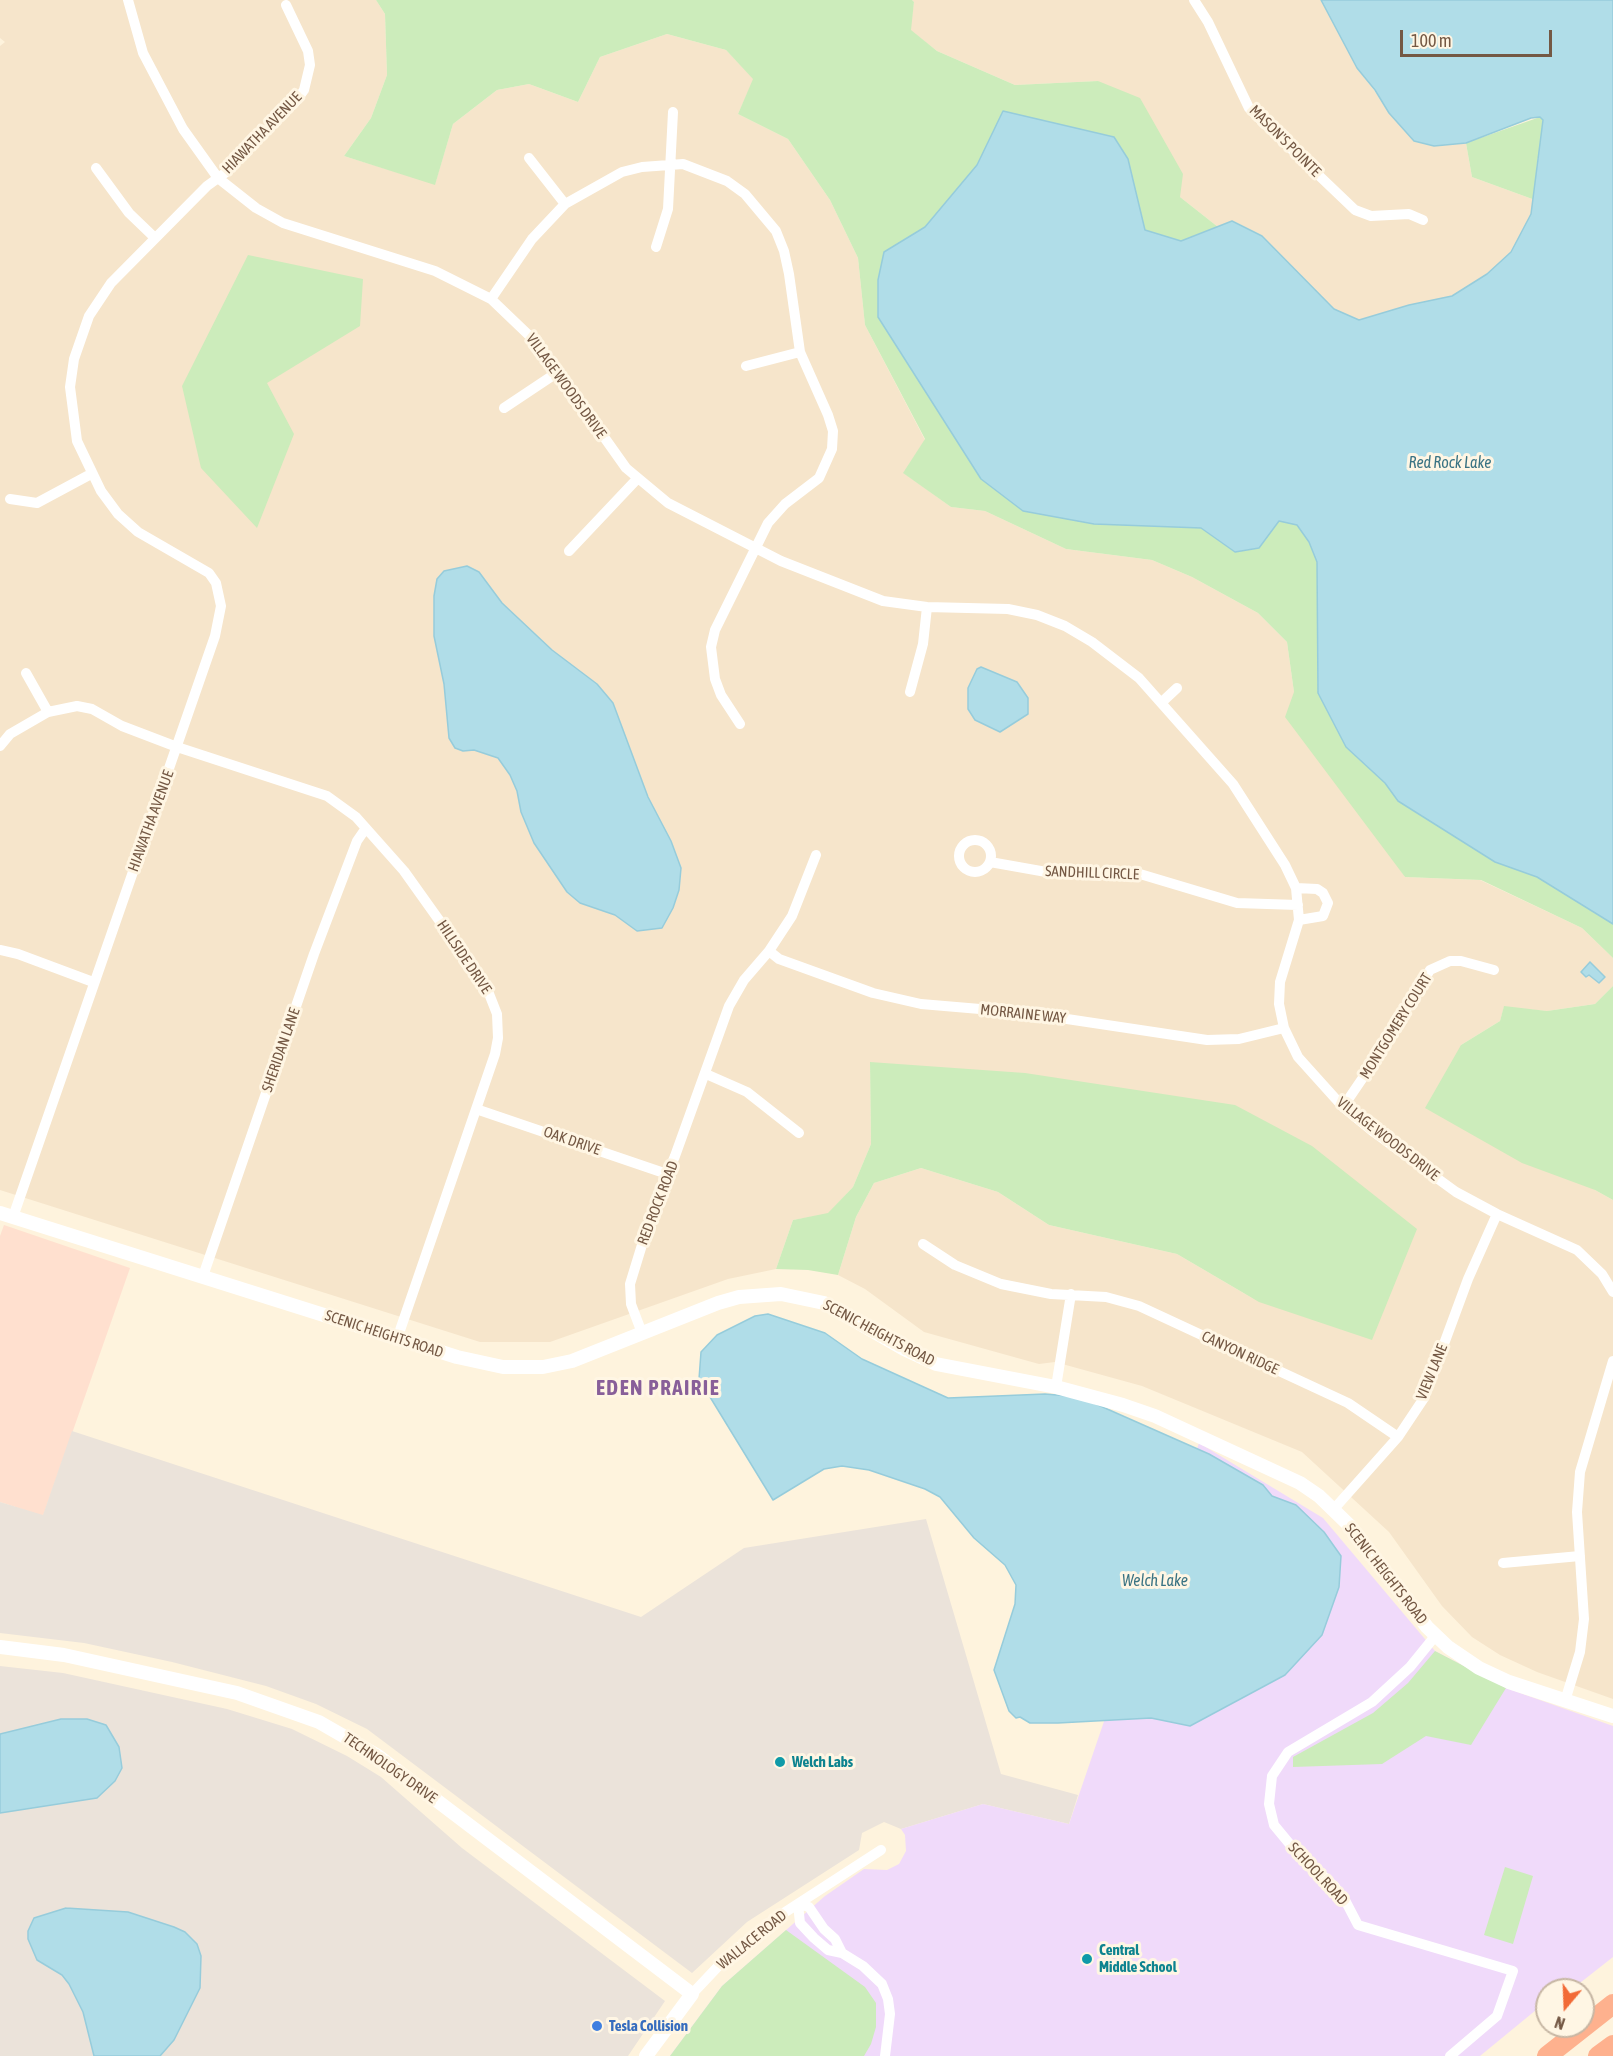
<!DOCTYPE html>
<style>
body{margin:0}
#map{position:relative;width:1613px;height:2056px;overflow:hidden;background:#fef3dd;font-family:"Asap Condensed",sans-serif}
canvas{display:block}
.north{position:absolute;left:1535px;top:1978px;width:60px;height:60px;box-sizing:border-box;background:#fff6e4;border:2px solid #c7b7a4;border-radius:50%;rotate:199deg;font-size:16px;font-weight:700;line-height:24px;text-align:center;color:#745844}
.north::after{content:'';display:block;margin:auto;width:21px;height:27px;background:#f26b37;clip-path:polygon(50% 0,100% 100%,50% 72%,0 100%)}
.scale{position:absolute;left:1400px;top:30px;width:152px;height:27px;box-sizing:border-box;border:3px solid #745844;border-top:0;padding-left:8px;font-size:18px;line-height:21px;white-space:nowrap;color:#745844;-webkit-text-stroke:4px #fff6e4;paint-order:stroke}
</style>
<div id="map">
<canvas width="1613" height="2056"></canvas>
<div class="north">N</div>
<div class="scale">100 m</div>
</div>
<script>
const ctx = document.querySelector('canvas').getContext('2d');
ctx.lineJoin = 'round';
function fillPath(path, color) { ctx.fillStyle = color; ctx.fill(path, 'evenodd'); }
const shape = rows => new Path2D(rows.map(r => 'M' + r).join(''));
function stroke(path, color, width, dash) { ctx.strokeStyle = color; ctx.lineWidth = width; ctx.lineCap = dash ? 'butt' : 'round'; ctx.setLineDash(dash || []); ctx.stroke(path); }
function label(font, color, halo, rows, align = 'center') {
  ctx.font = font + ' "Asap Condensed",sans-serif'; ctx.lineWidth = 6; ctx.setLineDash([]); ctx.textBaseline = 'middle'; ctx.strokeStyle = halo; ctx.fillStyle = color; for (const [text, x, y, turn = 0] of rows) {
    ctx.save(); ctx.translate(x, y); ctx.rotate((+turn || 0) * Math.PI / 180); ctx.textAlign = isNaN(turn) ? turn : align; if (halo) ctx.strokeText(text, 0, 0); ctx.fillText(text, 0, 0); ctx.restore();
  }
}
fillPath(shape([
 [0,0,376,0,385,14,387,75,371,118,344,156,435,184,453,124,497,90,529,84,578,102,600,57,667,34,726,50,754,79,738,114,788,139,830,200,858,258,865,325,925,440,904,473,951,507,985,511,1066,549,1152,560,1192,577,1258,613,1287,642,1294,692,1405,877,1480,880,1582,928,1613,958,1613,986,1595,1004,1547,1011,1504,1007,1500,1021,1461,1045,1595,1190,1613,1200,1613,1699,1537,1672,1500,1655,1472,1637,1442,1606,1389,1532,1302,1452,1142,1386,1055,1362,1039,1364,924,1332,865,1289,838,1275,856,1217,874,1183,921,1168,998,1192,1049,1225,1177,1254,1259,1302,870,1063,871,1144,853,1187,828,1214,793,1220,776,1269,728,1279,550,1342,480,1342,0,1190,0,46,5,42,0,38],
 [912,0,1321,0,1357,68,1402,127,1434,146,1466,143,1472,177,1535,200,1531,214,1511,252,1487,274,1452,296,1409,305,1359,321,1334,309,1262,236,1233,221,1218,227,1180,197,1098,81,1015,85,937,51,910,30,914,2]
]), '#f6e5cb');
fillPath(shape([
 [4,1225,130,1268,43,1516,0,1502,0,1236]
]), '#ffe0cf');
fillPath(shape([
 [72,1431,641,1617,744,1548,926,1519,1001,1774,1078,1795,1069,1824,983,1804,901,1829,884,1822,862,1833,859,1850,747,1922,692,1973,367,1729,316,1704,266,1686,172,1662,84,1643,0,1633,0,1502,43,1515],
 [0,1666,63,1673,227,1709,292,1729,347,1756,381,1777,462,1848,665,2001,628,2056,0,2056]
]), '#ebe3da');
fillPath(shape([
 [1199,1443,1323,1518,1435,1651,1506,1688,1613,1726,1613,1957,1571,1990,1547,1990,1547,2001,1480,2056,670,2056,722,1986,825,1896,864,1869,887,1870,899,1864,906,1851,905,1835,901,1829,983,1804,1069,1824]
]), '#f0dafa');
fillPath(shape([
 [376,0,912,0,914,2,911,30,937,51,1015,85,1098,81,1140,98,1183,174,1180,197,1218,227,1181,241,1145,230,1128,159,1003,111,977,165,925,227,884,252,1023,511,1094,524,1201,528,1235,552,1259,548,1279,521,1297,525,1309,542,1317,562,1318,693,1346,747,1385,783,1398,801,1495,862,1537,877,1613,924,1613,958,1582,928,1481,880,1405,877,1285,717,1294,692,1287,642,1258,613,1192,577,1152,560,1066,549,985,511,951,507,903,473,925,439,865,325,858,258,830,200,788,139,738,114,753,79,726,50,667,34,600,57,578,102,529,84,497,90,453,124,435,185,344,156,371,118,387,75,385,14],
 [1540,117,1543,120,1543,135,1537,162,1535,200,1472,177,1466,143],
 [248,255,363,279,360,326,267,383,294,434,257,528,201,468,182,386],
 [1613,986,1613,1200,1595,1190,1522,1163,1425,1108,1461,1045,1500,1021,1504,1006,1547,1011,1595,1004],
 [870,1062,1025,1073,1235,1105,1312,1146,1417,1229,1372,1340,1259,1302,1177,1254,1049,1225,998,1192,921,1168,874,1183,856,1217,838,1275,808,1270,776,1269,793,1220,828,1213,853,1187,871,1144],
 [1435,1651,1506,1688,1471,1745,1426,1736,1382,1764,1293,1767,1293,1757,1373,1713,1408,1683],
 [1505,1867,1533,1876,1513,1944,1484,1935],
 [786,1930,865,1987,876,2003,876,2027,871,2044,864,2056,670,2056,722,1986]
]), '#ccecbb');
const water = shape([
 [1321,0,1613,0,1613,924,1537,877,1495,862,1398,801,1385,783,1346,747,1318,693,1317,562,1309,542,1297,525,1279,521,1259,548,1235,552,1201,528,1094,524,1023,511,981,479,878,317,878,280,884,252,925,227,977,165,1003,111,1114,137,1128,159,1145,230,1181,241,1232,221,1262,236,1334,309,1359,320,1409,305,1452,296,1487,274,1511,252,1531,214,1543,120,1540,117,1531,118,1466,143,1434,146,1414,141,1389,113,1375,90,1357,68,1321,0],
 [467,566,479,572,502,603,552,650,597,684,613,703,648,797,671,841,681,868,679,890,673,908,662,928,637,931,615,915,580,903,567,892,534,843,521,812,517,791,510,775,498,758,474,750,463,751,455,748,449,738,444,684,434,636,434,596,437,579,444,571,467,566],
 [981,667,1017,682,1028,698,1028,714,1000,732,975,720,968,709,968,688,977,669,981,667],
 [1590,962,1605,977,1599,983,1589,975,1586,977,1581,972,1590,962],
 [768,1314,825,1333,862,1359,948,1398,1045,1394,1080,1397,1209,1454,1263,1485,1272,1496,1296,1505,1324,1532,1341,1556,1339,1587,1322,1635,1285,1675,1190,1726,1151,1718,1058,1723,1030,1723,1020,1717,1016,1718,1009,1711,994,1670,1015,1604,1016,1585,1005,1565,974,1538,940,1497,925,1489,869,1470,842,1466,824,1469,773,1500,699,1379,701,1352,717,1335,755,1316,768,1314],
 [61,1719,87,1719,106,1725,119,1747,122,1768,115,1781,97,1798,0,1813,0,1734,61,1719],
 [66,1908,128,1912,174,1927,185,1932,197,1944,201,1956,200,1988,174,2040,160,2056,94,2056,83,2012,69,1984,62,1975,37,1960,28,1939,28,1931,34,1918,66,1908]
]);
fillPath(water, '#b0dde8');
stroke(water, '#96ccdb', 1.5);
stroke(shape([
 [128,0,143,53,183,129,218,178,256,208,283,223,435,271,491,299,538,344,626,468,668,503,781,561,883,601,927,607,1008,609,1037,615,1065,626,1092,642,1139,678,1233,784,1285,865,1296,888,1299,920,1280,982,1279,1004,1284,1028,1298,1057,1343,1107,1371,1130,1456,1192,1497,1214,1577,1250,1602,1274,1613,1292],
 [1194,0,1208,22,1249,108,1265,124,1355,210,1371,216,1409,214,1423,220],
 [529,158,565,204],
 [96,168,129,213,155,238],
 [656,247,668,209,673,112],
 [491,299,532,239,565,204,622,172,642,167,683,164,727,181,745,194,776,231,784,251,789,274,800,352,828,415,833,431,832,449,819,478,785,504,768,523,715,630,711,647,715,679,721,695,740,724],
 [746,366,800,352],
 [504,408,558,372],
 [10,499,37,503,91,474],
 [569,551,637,479],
 [26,673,48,712],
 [910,692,923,644,927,607],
 [1162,702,1177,688],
 [0,746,10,734,48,712,77,706,92,709,122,726,177,747,327,796,356,817,404,871,486,986,497,1014,498,1038,495,1054,397,1339],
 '959 856a16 16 0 1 1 32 0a16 16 0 1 1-32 0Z',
 [990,862,1052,873,1140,874,1237,903,1298,905],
 [1296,888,1317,889,1323,893,1328,903,1323,916,1299,920],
 [0,950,18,954,93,982],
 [769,951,779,959,873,993,921,1004,1027,1013,1207,1040,1239,1039,1284,1028],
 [706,1074,747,1092,799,1133],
 [1343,1107,1377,1057,1430,970,1450,961,1461,961,1494,970],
 [476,1109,667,1174],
 [13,1217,215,636,221,606,216,583,209,573,138,532,118,514,101,491,77,441,70,387,74,359,89,316,111,283,207,186,225,173,297,100,304,90,310,65,308,51,286,5],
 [923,1244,955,1265,1001,1284,1051,1294,1106,1297,1139,1306,1348,1403,1398,1437],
 [203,1276,314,954,357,841,366,828],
 [642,1333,631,1304,630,1284,653,1209,675,1156,729,1006,744,980,769,951,792,916,816,855],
 [1056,1387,1071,1294],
 [1333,1510,1398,1437,1424,1398,1468,1279,1497,1214],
 [1503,1563,1580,1556],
 [1436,1635,1410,1667,1372,1702,1288,1752,1272,1776,1269,1804,1274,1825,1293,1848,1335,1887,1346,1902,1358,1925,1513,1971,1497,2016,1450,2056],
 [1565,1701,1580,1652,1584,1619,1577,1512,1580,1472,1613,1361],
 [798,1904,800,1923,814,1938,828,1950,842,1953,863,1966,882,1984,888,1999,890,2014,885,2056],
 [798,1904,809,1907,824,1929,835,1939,842,1953],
 [692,1994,726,1958,773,1920,881,1850]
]), '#fff', 10);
stroke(shape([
 [0,1213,457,1357,503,1367,543,1367,572,1361,718,1303,739,1297,781,1294,824,1303,904,1349,936,1364,1056,1387,1123,1405,1155,1416,1300,1483,1319,1496,1350,1526,1427,1627,1448,1647,1479,1668,1509,1682,1613,1716],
 [0,1647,64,1655,237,1693,319,1722,378,1756,692,1994,646,2056]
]), '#fff', 14);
stroke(shape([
 [1547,2056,1613,2004],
 [1598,2056,1613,2045]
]), '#feb18e', 20);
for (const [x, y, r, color] of [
 [780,1762,6,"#0f9aa8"],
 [1087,1959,6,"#0f9aa8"],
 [597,2026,6,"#3f7fe0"]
]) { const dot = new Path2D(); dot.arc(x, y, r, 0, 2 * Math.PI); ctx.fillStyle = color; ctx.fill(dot); stroke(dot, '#fff6e4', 2); }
label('15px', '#745844', '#fff6e4', [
 ["HIAWATHA AVENUE",262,133,-46],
 ["MASON'S POINTE",1285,141,45],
 ["VILLAGE WOODS DRIVE",566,386,54],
 ["HIAWATHA AVENUE",151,821,-70],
 ["SANDHILL CIRCLE",1092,873,2],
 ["HILLSIDE DRIVE",464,957,56],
 ["MORRAINE WAY",1023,1014,6],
 ["MONTGOMERY COURT",1396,1026,-58],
 ["SHERIDAN LANE",281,1050,-71],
 ["VILLAGE WOODS DRIVE",1388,1139,38],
 ["OAK DRIVE",572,1141,19],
 ["RED ROCK ROAD",658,1203,-69],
 ["SCENIC HEIGHTS ROAD",879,1333,28],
 ["SCENIC HEIGHTS ROAD",384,1334,18],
 ["CANYON RIDGE",1240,1353,25],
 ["VIEW LANE",1432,1372,-68],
 ["SCENIC HEIGHTS ROAD",1386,1574,52],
 ["TECHNOLOGY DRIVE",390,1768,35],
 ["SCHOOL ROAD",1318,1874,47],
 ["WALLACE ROAD",752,1940,-39]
]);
label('bold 15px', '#0d838f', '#fff6e4', [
 ["Welch Labs",792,1762],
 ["Central",1099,1950],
 ["Middle School",1099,1967]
], 'left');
label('bold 15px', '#366cbe', '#fff6e4', [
 ["Tesla Collision",609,2026]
], 'left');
label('italic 16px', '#3a7383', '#fff6e4', [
 ["Red Rock Lake",1450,463],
 ["Welch Lake",1155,1581]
]);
ctx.letterSpacing = '1.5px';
label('bold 21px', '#885f99', '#fff6e4', [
 ["EDEN PRAIRIE",658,1388]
]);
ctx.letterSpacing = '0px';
</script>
